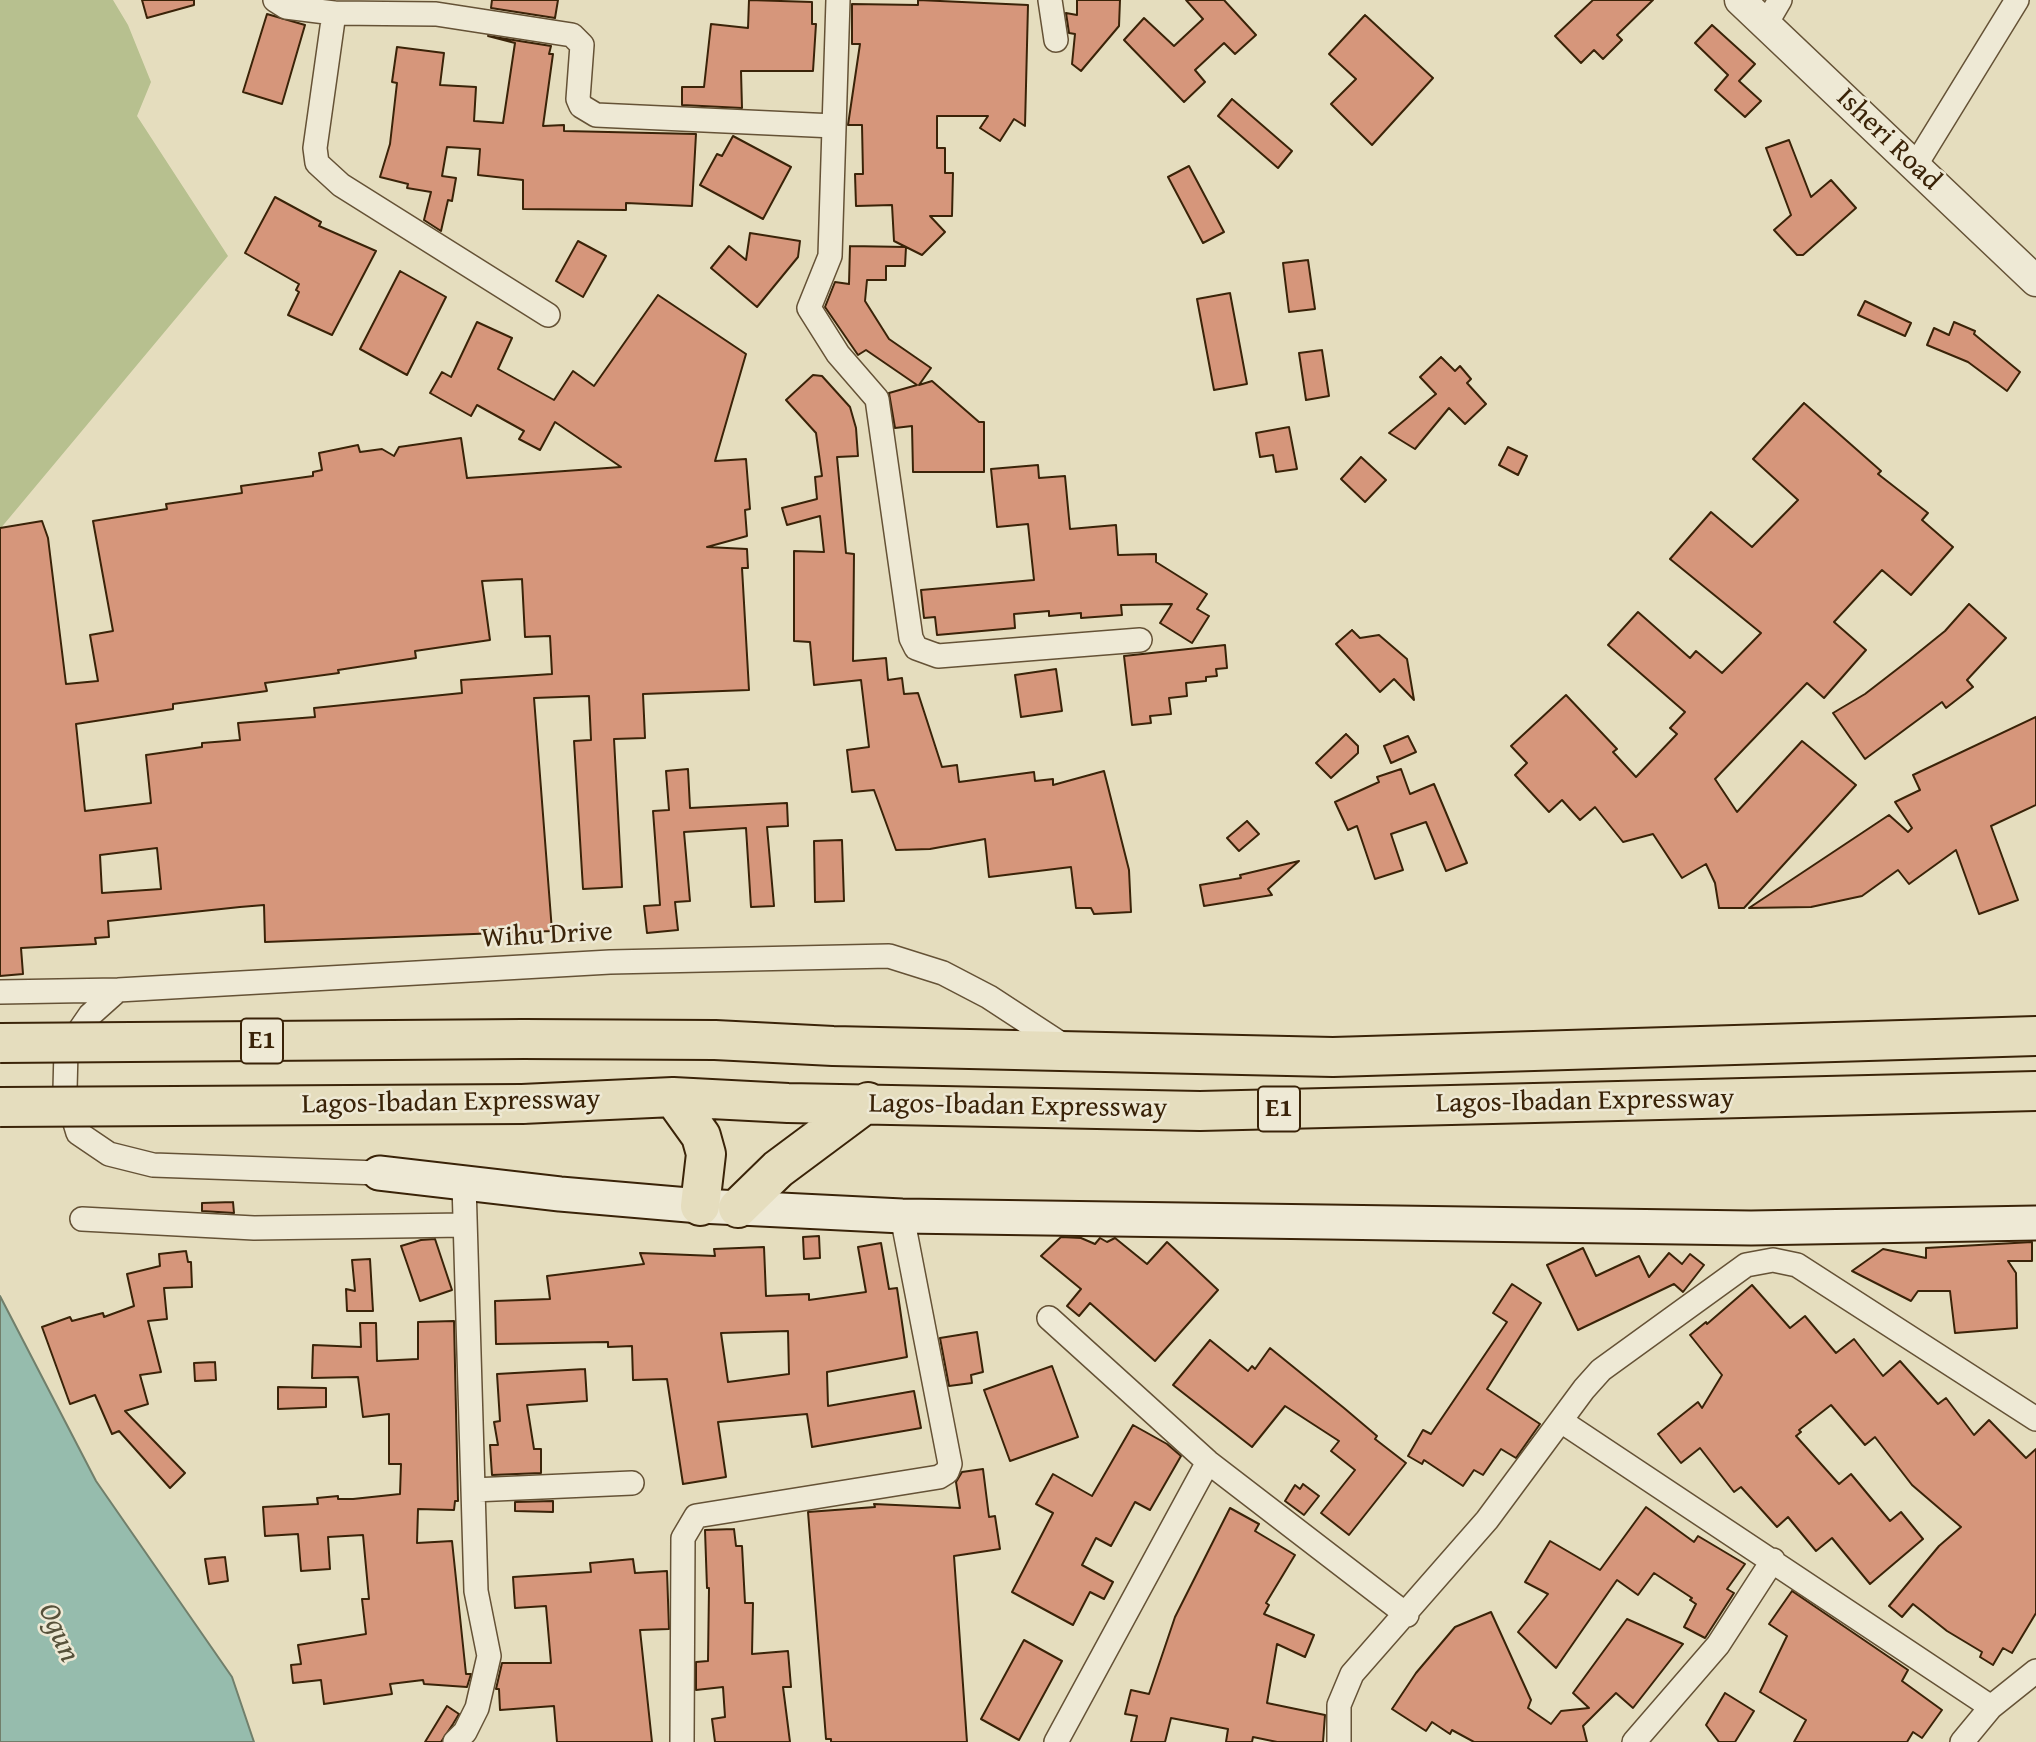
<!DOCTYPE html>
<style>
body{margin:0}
canvas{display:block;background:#e5ddbe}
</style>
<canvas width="2036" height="1742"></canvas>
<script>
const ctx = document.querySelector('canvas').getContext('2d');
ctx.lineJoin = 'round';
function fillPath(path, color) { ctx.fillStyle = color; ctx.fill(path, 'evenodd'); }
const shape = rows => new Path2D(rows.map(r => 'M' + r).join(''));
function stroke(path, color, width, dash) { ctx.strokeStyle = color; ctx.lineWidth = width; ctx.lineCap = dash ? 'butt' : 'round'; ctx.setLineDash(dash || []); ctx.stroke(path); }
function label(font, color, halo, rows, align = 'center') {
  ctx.font = font + ' "Gentium Book Plus",serif'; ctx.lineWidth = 5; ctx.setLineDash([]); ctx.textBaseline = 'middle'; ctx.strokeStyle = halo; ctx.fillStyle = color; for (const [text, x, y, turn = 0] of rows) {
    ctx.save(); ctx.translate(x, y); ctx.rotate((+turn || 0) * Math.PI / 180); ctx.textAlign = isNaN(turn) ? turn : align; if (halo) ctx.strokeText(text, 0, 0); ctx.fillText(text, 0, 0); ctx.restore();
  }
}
fillPath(shape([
 [0,0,113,0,128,25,151,82,137,116,228,256,0,529]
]), '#b7c08f');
const water = shape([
 [0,1296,96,1481,232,1677,254,1742,0,1742,0,1296]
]);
fillPath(water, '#96bcad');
stroke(water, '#717f6b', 2);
const building = shape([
 [142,0,194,0,194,5,147,18,142,0],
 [492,0,558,0,555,18,491,8,492,0],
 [749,0,812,2,812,24,816,24,813,71,741,71,742,108,682,105,682,87,704,87,711,24,748,28,749,0],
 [918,0,1028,5,1025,126,1014,119,1000,141,980,128,988,116,937,116,937,148,945,148,945,173,953,173,952,216,930,216,945,232,922,255,894,241,892,205,856,206,855,174,863,174,862,125,848,125,860,44,852,44,852,4,918,5,918,0],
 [1077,0,1120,0,1119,26,1081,71,1072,64,1075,34,1069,33,1066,13,1077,15,1077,0],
 [1186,0,1224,0,1256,35,1235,54,1224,43,1195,70,1205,82,1184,102,1124,40,1144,18,1174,46,1203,19,1186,0],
 [1593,0,1653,0,1617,35,1622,40,1603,59,1594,50,1581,63,1555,36,1593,0],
 [267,14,305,25,282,104,243,92,267,14],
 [1365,15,1433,78,1372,145,1331,104,1356,79,1329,54,1365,15],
 [1712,25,1755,64,1739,81,1761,101,1745,117,1715,90,1728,75,1695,43,1712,25],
 [488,36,551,46,549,54,553,54,543,126,564,125,564,131,696,134,692,206,626,203,626,210,523,209,523,180,478,175,480,149,447,147,442,176,456,178,452,201,448,200,441,231,424,220,431,192,407,188,408,184,380,177,390,144,397,83,392,82,397,47,444,53,440,85,476,87,474,121,503,123,515,43,488,36],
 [1232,99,1292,151,1278,168,1218,116,1232,99],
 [733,136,791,167,763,219,700,185,717,154,722,156,733,136],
 [1789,140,1811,197,1831,180,1856,208,1803,255,1797,255,1774,230,1791,215,1766,148,1789,140],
 [1189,166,1224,232,1203,243,1168,177,1189,166],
 [275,197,321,222,319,226,376,251,332,335,288,315,299,292,296,290,299,284,245,253,275,197],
 [750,233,800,241,798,257,757,307,711,268,729,246,746,260,750,233],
 [578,241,606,256,583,297,556,281,578,241],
 [850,246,906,247,905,266,886,266,886,280,867,280,865,301,889,339,931,368,919,385,932,381,979,422,984,422,984,472,913,472,912,426,895,428,889,393,917,385,866,350,858,355,825,307,835,282,849,284,850,246],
 [1308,260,1315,309,1289,312,1283,263,1308,260],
 [400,271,446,297,407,375,360,349,400,271],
 [1230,293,1247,384,1214,390,1197,299,1230,293],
 [658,295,746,354,715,461,746,459,750,509,745,510,747,536,707,547,747,549,748,568,742,568,749,690,643,694,645,738,614,739,622,887,583,889,574,741,591,740,589,696,534,698,552,931,265,942,264,905,240,907,108,921,109,937,95,938,96,944,21,948,23,974,0,976,0,528,42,521,48,538,66,684,98,681,90,635,113,631,93,521,167,509,166,504,242,493,241,486,313,476,313,472,322,470,319,453,358,445,360,452,382,449,394,456,399,447,461,438,467,478,621,467,555,422,540,450,519,439,524,431,477,405,471,416,430,393,442,372,451,377,477,322,512,338,498,369,554,400,573,371,594,386,658,295],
 [522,579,525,637,550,636,552,674,461,680,462,693,314,708,315,717,238,723,240,740,202,743,202,747,146,755,151,803,85,811,76,724,173,709,173,704,267,691,265,683,339,673,338,670,416,658,415,651,490,640,482,581,522,579],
 [157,848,161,889,102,893,100,855,157,848],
 [1865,301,1911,323,1905,336,1858,315,1865,301],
 [1954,322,1975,331,1974,334,2020,372,2007,391,1968,362,1927,345,1934,328,1949,335,1954,322],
 [1322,350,1329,396,1306,400,1299,353,1322,350],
 [1441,357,1455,371,1460,366,1471,379,1467,383,1486,404,1465,424,1449,408,1415,449,1389,433,1436,394,1420,377,1441,357],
 [813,375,822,376,850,407,856,428,858,456,837,457,846,553,854,554,853,661,886,658,888,680,902,678,904,694,918,693,942,767,957,765,959,782,1034,772,1035,781,1053,779,1053,785,1104,771,1129,870,1131,912,1094,914,1091,908,1076,908,1071,867,989,877,985,839,930,849,896,850,874,790,852,792,847,750,869,747,861,680,814,685,810,642,794,641,794,551,824,552,820,516,787,525,782,508,817,499,815,477,822,476,816,433,786,400,813,375],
 [1804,403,1881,471,1878,474,1928,513,1922,520,1953,547,1911,595,1882,570,1834,622,1866,650,1824,698,1807,683,1715,779,1737,812,1802,741,1856,785,1744,908,1719,908,1715,883,1706,864,1682,878,1653,834,1623,842,1595,807,1580,820,1562,800,1549,812,1515,775,1527,763,1511,746,1566,695,1617,749,1613,752,1636,777,1677,734,1670,728,1685,712,1608,645,1638,612,1690,658,1696,651,1722,673,1761,633,1670,559,1711,512,1752,547,1798,500,1753,459,1804,403],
 [1289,427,1297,469,1276,472,1273,455,1260,457,1256,433,1289,427],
 [1508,447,1527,456,1518,475,1499,465,1508,447],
 [1361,457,1386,480,1365,502,1341,479,1361,457],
 [1038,465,1039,478,1065,476,1070,529,1116,525,1118,555,1156,554,1156,562,1207,594,1197,609,1209,616,1192,643,1160,623,1172,604,1121,605,1122,615,1081,618,1081,613,1049,616,1049,611,1014,614,1015,628,937,635,935,617,924,618,921,590,1034,580,1028,524,997,527,991,469,1038,465],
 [1969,604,2006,638,1967,680,1973,687,1946,708,1942,702,1865,759,1833,713,1865,694,1909,660,1945,631,1969,604],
 [1352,630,1360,638,1379,635,1407,659,1414,700,1394,679,1380,692,1336,644,1352,630],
 [1225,645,1227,668,1216,669,1217,676,1206,677,1206,681,1186,683,1187,696,1169,698,1171,714,1150,716,1151,723,1132,725,1124,656,1225,645],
 [1056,669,1062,711,1021,717,1015,675,1056,669],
 [2036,717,2036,805,1991,826,2018,900,1979,914,1956,850,1909,884,1898,870,1862,896,1811,907,1749,908,1889,815,1908,832,1912,828,1895,802,1920,790,1913,775,2036,717],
 [1346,734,1358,746,1358,753,1331,778,1316,763,1346,734],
 [1408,736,1416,752,1391,763,1384,746,1408,736],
 [688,769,690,808,787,803,788,826,767,827,774,906,751,907,746,828,684,832,690,901,675,902,678,930,647,933,644,906,660,905,653,811,669,810,666,771,688,769],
 [1401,769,1410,794,1434,784,1467,863,1446,871,1426,822,1391,834,1403,870,1375,879,1357,826,1348,830,1335,802,1379,782,1377,777,1401,769],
 [1247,821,1259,834,1239,851,1227,838,1247,821],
 [842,840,844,901,815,902,814,841,842,840],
 [1299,861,1268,889,1272,895,1204,906,1200,885,1241,878,1240,875,1299,861],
 [233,1202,234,1213,202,1211,202,1203,233,1202],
 [819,1236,820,1258,804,1259,803,1237,819,1236],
 [1061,1237,1081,1238,1095,1244,1100,1238,1107,1242,1115,1238,1147,1264,1167,1242,1218,1290,1155,1361,1090,1303,1079,1316,1067,1306,1081,1289,1041,1256,1061,1237],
 [435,1239,452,1290,420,1301,401,1246,421,1240,435,1239],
 [2032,1242,2032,1261,2008,1261,2016,1273,2017,1328,1955,1333,1950,1291,1918,1291,1911,1301,1852,1271,1883,1249,1926,1258,1926,1248,2032,1242],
 [881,1243,889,1289,897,1288,907,1357,827,1372,828,1406,914,1391,921,1428,812,1447,807,1414,718,1422,726,1477,683,1484,667,1379,633,1380,632,1346,608,1347,608,1342,496,1344,495,1301,550,1299,547,1276,644,1264,640,1253,715,1256,714,1249,764,1247,766,1296,809,1294,809,1300,866,1292,858,1247,881,1243],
 [788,1331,789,1374,728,1382,721,1333,788,1331],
 [1583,1248,1596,1276,1639,1256,1649,1277,1669,1253,1682,1264,1690,1254,1704,1265,1683,1292,1674,1284,1578,1330,1547,1265,1583,1248],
 [186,1251,188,1262,191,1262,192,1287,164,1288,167,1319,148,1321,161,1372,140,1375,148,1404,125,1411,185,1473,170,1488,119,1431,112,1434,95,1395,70,1404,42,1327,70,1317,72,1321,103,1313,104,1317,134,1306,127,1274,160,1266,159,1254,186,1251],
 [370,1259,373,1311,347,1311,346,1289,355,1291,352,1260,370,1259],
 [1512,1284,1541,1303,1487,1389,1540,1424,1516,1458,1501,1449,1483,1475,1474,1470,1463,1486,1424,1460,1422,1464,1408,1456,1423,1430,1431,1434,1507,1322,1493,1313,1512,1284],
 [1752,1285,1790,1328,1805,1316,1836,1353,1854,1339,1883,1376,1900,1361,1938,1404,1946,1398,1974,1435,1989,1420,2026,1458,2036,1449,2036,1613,2012,1653,2003,1648,1993,1665,1980,1657,1982,1652,1947,1631,1913,1604,1902,1617,1889,1606,1939,1546,1961,1527,1912,1485,1875,1437,1865,1445,1831,1405,1799,1430,1801,1432,1796,1436,1839,1484,1851,1474,1890,1521,1901,1512,1923,1539,1870,1584,1832,1538,1816,1551,1788,1517,1777,1527,1741,1487,1734,1492,1700,1448,1681,1463,1658,1434,1698,1402,1702,1408,1722,1375,1690,1335,1706,1322,1707,1324,1752,1285],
 [454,1321,458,1501,455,1501,454,1510,418,1509,417,1543,452,1541,466,1674,471,1674,467,1687,424,1684,423,1680,390,1684,392,1694,324,1704,321,1680,293,1683,291,1665,301,1664,298,1645,366,1634,362,1599,369,1599,363,1535,328,1537,330,1569,301,1571,298,1534,265,1536,263,1507,318,1504,317,1498,338,1496,338,1499,353,1499,400,1494,401,1464,389,1464,389,1414,363,1417,358,1377,312,1378,313,1345,361,1347,360,1323,376,1323,377,1361,418,1359,418,1322,454,1321],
 [977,1332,983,1372,971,1375,972,1383,949,1386,940,1338,977,1332],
 [1210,1340,1248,1371,1252,1366,1255,1369,1270,1348,1344,1408,1377,1436,1375,1439,1406,1463,1349,1535,1321,1513,1355,1470,1331,1451,1339,1441,1285,1406,1252,1447,1173,1385,1210,1340],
 [215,1362,216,1380,195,1381,194,1363,215,1362],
 [1052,1366,1078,1437,1010,1461,984,1390,1052,1366],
 [585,1369,587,1401,527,1405,534,1449,541,1449,541,1473,492,1475,490,1445,498,1445,494,1422,500,1421,497,1374,585,1369],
 [278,1387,326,1388,326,1407,278,1409,278,1387],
 [1133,1425,1167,1444,1181,1456,1150,1510,1135,1502,1111,1546,1096,1538,1082,1565,1113,1582,1104,1599,1090,1592,1073,1625,1012,1592,1053,1513,1036,1504,1053,1474,1092,1496,1133,1425],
 [983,1469,989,1517,995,1516,1000,1549,954,1556,967,1742,831,1742,831,1739,826,1739,808,1512,875,1507,874,1504,960,1508,956,1482,962,1472,983,1469],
 [1303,1484,1319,1496,1304,1515,1285,1501,1295,1485,1300,1489,1303,1484],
 [553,1501,553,1512,515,1511,515,1502,553,1501],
 [1646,1507,1694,1542,1698,1536,1745,1564,1727,1589,1734,1593,1705,1638,1684,1627,1696,1604,1690,1600,1692,1598,1654,1573,1638,1595,1617,1580,1556,1668,1518,1632,1548,1594,1525,1582,1550,1541,1600,1570,1646,1507],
 [1230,1508,1259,1524,1255,1531,1295,1555,1266,1603,1269,1605,1264,1614,1314,1635,1305,1657,1277,1644,1267,1703,1325,1715,1323,1742,1277,1742,1253,1737,1252,1742,1226,1742,1228,1729,1171,1718,1165,1742,1131,1742,1137,1716,1125,1714,1131,1690,1149,1694,1175,1617,1230,1508],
 [734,1529,736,1546,742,1546,745,1603,753,1603,752,1654,788,1651,791,1687,783,1687,790,1742,715,1742,712,1719,725,1717,723,1687,696,1690,696,1662,708,1661,709,1588,707,1588,705,1530,734,1529],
 [225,1557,228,1581,209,1584,205,1559,225,1557],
 [633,1559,635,1573,667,1571,669,1629,640,1630,652,1742,557,1742,554,1706,500,1710,499,1689,496,1689,502,1663,551,1663,546,1606,515,1608,513,1577,591,1572,590,1563,633,1559],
 [1792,1591,1908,1670,1902,1681,1942,1710,1922,1738,1913,1732,1907,1742,1794,1742,1806,1720,1760,1692,1787,1636,1769,1624,1792,1591],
 [1491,1612,1531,1700,1528,1708,1551,1724,1561,1711,1589,1708,1573,1693,1627,1619,1683,1644,1633,1708,1616,1693,1583,1726,1587,1742,1474,1742,1452,1730,1450,1734,1432,1722,1426,1731,1392,1709,1416,1673,1455,1627,1491,1612],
 [1024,1640,1062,1661,1019,1740,981,1719,1024,1640],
 [1725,1693,1754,1711,1735,1742,1719,1742,1706,1725,1725,1693],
 [447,1706,459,1714,453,1724,441,1742,425,1742,447,1706]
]);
fillPath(building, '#d6967b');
stroke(building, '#3a2308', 2);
const minor = shape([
 [275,0,286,7,334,13,436,14,572,35,582,45,578,99,581,106,596,115,834,126],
 [838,0,830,256,809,308,838,354,877,399,911,638,916,648,938,656,1140,640],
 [1050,0,1056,40],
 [334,13,315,148,317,163,341,185,548,315],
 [1766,24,1780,0],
 [1915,166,2017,0],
 [118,990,90,1015,66,1050,65,1090,78,1133,109,1154,153,1165,379,1173],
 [0,992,118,990,610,962,889,956,943,973,989,997,1067,1048],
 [82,1219,254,1228,465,1225],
 [1049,1318,1208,1462,1407,1615],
 [1561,1421,1991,1707],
 [473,1490,632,1483],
 [455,1742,465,1732,477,1708,489,1656,476,1591,464,1184],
 [682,1742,683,1538,696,1516,939,1477,947,1472,950,1464,902,1216],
 [1056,1742,1208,1462],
 [1339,1742,1339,1705,1352,1674,1487,1520,1584,1389,1601,1370,1746,1265,1773,1260,1797,1265,2036,1419],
 [1634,1742,1718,1645,1773,1560],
 [1962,1742,1991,1707,2036,1671]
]);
const tertiary = shape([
 [1740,0,2036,281]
]);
const secondary = shape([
 [379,1173,560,1194,700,1206,902,1216,1751,1228,2036,1223]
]);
const motorway = shape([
 [523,1039,715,1040,833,1046,1333,1057,2036,1036],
 [673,1097,701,1136,706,1154,700,1206],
 [522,1104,673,1097,788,1103,1200,1111,2036,1091],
 [738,1208,778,1169,868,1102]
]);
stroke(minor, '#655236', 26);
stroke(tertiary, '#655236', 33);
stroke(secondary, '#3a2308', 37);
stroke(motorway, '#3a2308', 42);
stroke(minor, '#eee9d5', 23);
stroke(tertiary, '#eee9d5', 30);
stroke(secondary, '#eee9d5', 33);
stroke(motorway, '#e5ddbe', 38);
const motorwayBridge = shape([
 [0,1043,523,1039],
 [0,1107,522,1104]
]);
stroke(motorwayBridge, '#3a2308', 42, []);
stroke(motorwayBridge, '#e5ddbe', 38);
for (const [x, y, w] of [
 [262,1041,42],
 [1279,1109,42]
]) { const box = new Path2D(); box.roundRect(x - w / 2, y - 22.5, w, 45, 5); ctx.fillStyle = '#eee9d5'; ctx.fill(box); stroke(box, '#3a2308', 2); }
label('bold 26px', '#3a2308', null, [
 ["E1",262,1041],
 ["E1",1279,1109]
]);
label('28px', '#3a2308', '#eee9d5', [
 ["Isheri Road",1888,140,44],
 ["Wihu Drive",547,936,-3],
 ["Lagos-Ibadan Expressway",1585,1102,-1],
 ["Lagos-Ibadan Expressway",451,1103,-1],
 ["Lagos-Ibadan Expressway",1018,1107,1]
]);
label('italic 30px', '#56513a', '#eee9d5', [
 ["Ogun",58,1633,66]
]);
</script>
